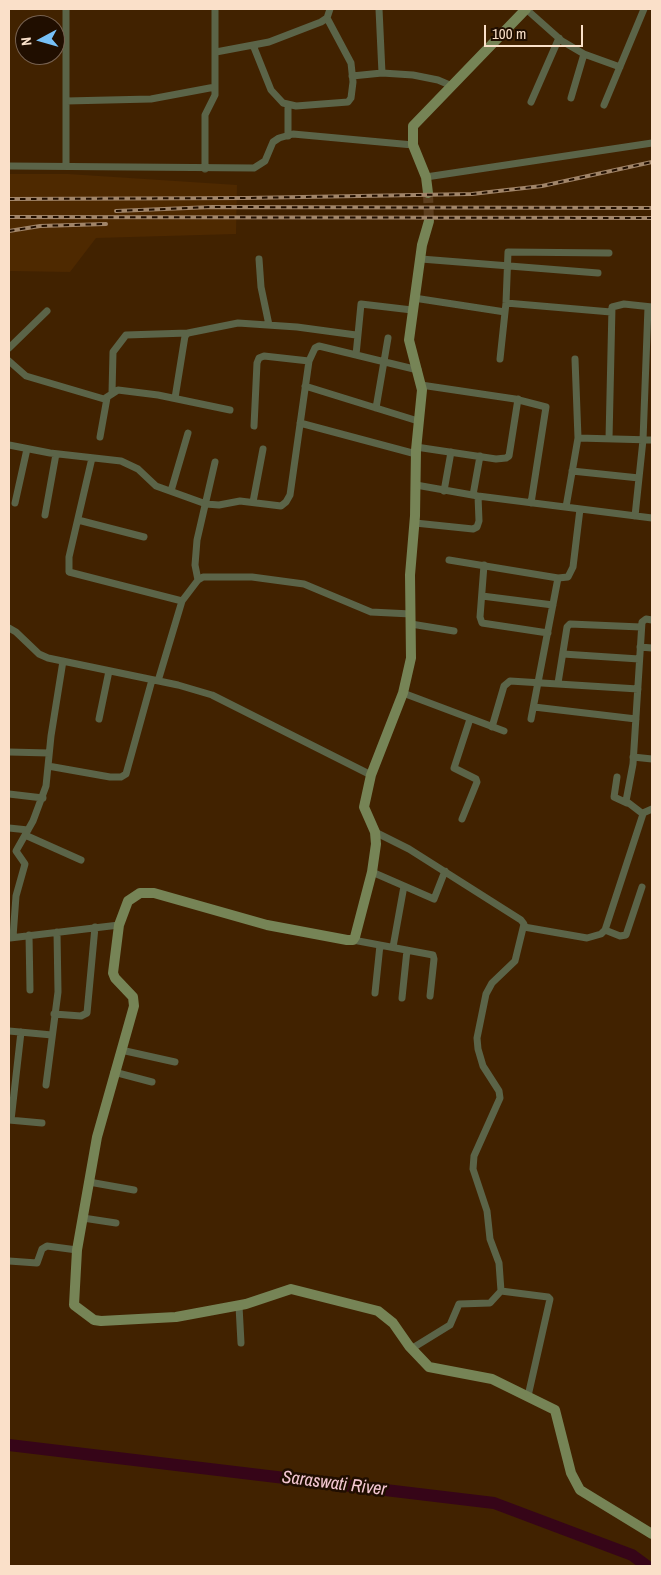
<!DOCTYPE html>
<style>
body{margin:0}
#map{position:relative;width:661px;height:1575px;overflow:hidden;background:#412200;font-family:"Archivo Narrow",sans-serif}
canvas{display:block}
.frame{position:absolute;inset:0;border:10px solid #fae0c9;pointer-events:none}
.north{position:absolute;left:15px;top:15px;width:50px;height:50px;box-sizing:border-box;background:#200e00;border:1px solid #776250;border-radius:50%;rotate:264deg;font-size:14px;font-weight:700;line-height:20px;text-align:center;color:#fae0c9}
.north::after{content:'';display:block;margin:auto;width:18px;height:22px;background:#77c0f7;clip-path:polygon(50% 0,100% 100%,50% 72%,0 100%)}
.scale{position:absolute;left:484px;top:25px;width:99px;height:22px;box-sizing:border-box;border:2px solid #fae0c9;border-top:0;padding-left:6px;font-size:15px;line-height:18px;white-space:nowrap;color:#fae0c9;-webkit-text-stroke:4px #200e00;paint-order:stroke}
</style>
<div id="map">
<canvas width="661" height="1575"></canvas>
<div class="frame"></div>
<div class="north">N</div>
<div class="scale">100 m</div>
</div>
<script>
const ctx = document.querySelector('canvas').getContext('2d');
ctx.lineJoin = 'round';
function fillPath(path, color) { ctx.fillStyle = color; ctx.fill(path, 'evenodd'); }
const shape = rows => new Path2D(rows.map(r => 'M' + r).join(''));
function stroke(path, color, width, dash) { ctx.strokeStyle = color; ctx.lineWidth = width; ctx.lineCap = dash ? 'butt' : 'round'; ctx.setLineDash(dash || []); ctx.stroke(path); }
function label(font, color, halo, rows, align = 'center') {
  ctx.font = font + ' "Archivo Narrow",sans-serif'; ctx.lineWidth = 5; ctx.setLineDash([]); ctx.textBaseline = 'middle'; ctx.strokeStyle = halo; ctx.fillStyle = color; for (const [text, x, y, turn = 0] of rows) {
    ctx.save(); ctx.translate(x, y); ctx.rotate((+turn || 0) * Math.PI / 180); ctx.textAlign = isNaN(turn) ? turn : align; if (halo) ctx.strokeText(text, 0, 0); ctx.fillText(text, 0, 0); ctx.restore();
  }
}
fillPath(shape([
 [9,174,68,174,237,185,236,234,96,238,70,272,9,271]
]), '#4e2900');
stroke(shape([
 [9,1445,494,1503,632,1555,647,1566]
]), '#360518', 12);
stroke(shape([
 [428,193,429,221]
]), '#5d3e1e', 10, [10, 5]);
stroke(shape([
 [66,9,66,166],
 [379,9,382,73],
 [526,9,562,41,584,54,620,67],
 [253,45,271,90,283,103,296,106,348,102,351,98,353,82,351,63,327,18],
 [216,52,269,42,321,22,327,18,330,9],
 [352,76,382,73,413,75,438,80,452,86],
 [571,98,584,54],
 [66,101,151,99,215,87],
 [531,102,559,38],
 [604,105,644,9],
 [288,136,288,104],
 [9,166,254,168,265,161,273,142,279,138,293,134,413,145],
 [205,169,205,115,215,95,215,9],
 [426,177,652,143],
 [259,259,261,287,269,325],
 [421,259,598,273],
 [414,298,505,312],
 [506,303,611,312],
 [9,348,47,311],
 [356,355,361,304,412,310],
 [500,359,506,303,508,252,609,253],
 [9,361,26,376,104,399,118,390,158,395,230,410],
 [421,385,515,399,546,407,531,503],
 [305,386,418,421],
 [112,393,113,352,126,335,188,333],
 [175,398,185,336,188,333,238,323,297,327,356,335],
 [376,408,388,338],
 [300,423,416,454],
 [254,426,257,363,259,358,264,356,309,361],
 [100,437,107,398],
 [578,438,652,440],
 [609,439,612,307,624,304,652,307],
 [9,445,50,453,121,461,138,469,156,486,206,504,219,505,240,501,281,506,286,502,290,495,309,361,315,348,319,346,418,370],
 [416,447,496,459,506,458,509,456,518,399],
 [92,458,69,557,69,572,182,601],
 [572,471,639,478],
 [416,485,478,496,652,518],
 [171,491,188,433],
 [444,491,451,452],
 [473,495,480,456],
 [253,502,263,449],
 [15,503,27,449],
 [566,507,578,438,575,359],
 [45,515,56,454],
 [635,516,643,440,648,307],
 [78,520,144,537],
 [415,523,473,529,477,527,479,521,478,496],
 [449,560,558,578,568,577,573,567,580,509],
 [484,565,480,617,482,623,548,633],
 [198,580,195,565,197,540,215,462],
 [482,596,553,605],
 [411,624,454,631],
 [9,628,16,632,39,654,48,658,178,685,212,695,371,775],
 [640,647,652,648],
 [563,654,639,659],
 [158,681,182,601,198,580,203,577,252,577,304,584,371,612,411,614],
 [558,683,567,627,570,624,641,627],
 [403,693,504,731],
 [534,707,636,719],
 [99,719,109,671],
 [531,719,558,578],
 [492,727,504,686,510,681,638,689],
 [9,752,49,753],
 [633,757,652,759],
 [48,766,110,777,121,777,126,774,152,680],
 [617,777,614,797,627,803],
 [9,794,43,798],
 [643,813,652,809],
 [462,819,477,782,476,779,454,768,470,719],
 [9,828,28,830],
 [375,832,409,849,521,920,524,924,515,961,492,983,486,994,477,1038,478,1049,483,1066,499,1091,500,1098,474,1156,473,1169,487,1211,490,1239,499,1263,501,1291,548,1297,550,1299,528,1396],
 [25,835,81,860],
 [372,872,434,899,445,871],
 [524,927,587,938,601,934,605,930,643,814,626,801,633,764,642,622,646,619,652,620],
 [605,930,620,936,626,935,642,887],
 [29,935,30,990],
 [13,937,16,896,25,864,16,851,33,821,46,786,51,736,63,661],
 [10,938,119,925],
 [353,940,433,955,434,959,430,996],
 [393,947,404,886],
 [375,993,380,945],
 [402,998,407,950],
 [54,1014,81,1016,87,1013,95,927],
 [9,1031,52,1035],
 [121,1050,175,1062],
 [114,1072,152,1082],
 [46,1085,58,992,57,932],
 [9,1120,42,1123],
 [11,1120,21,1032],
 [89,1182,134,1190],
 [83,1218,116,1223],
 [9,1261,37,1263,42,1249,47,1246,77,1250],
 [239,1306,241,1343],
 [411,1349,450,1325,459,1304,490,1303,501,1291]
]), '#5b6448', 7);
stroke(shape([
 [428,193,426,177,413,145,413,126,526,9],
 [429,221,422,245,409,340,422,390,416,450,415,516,410,575,411,658,403,693,371,775,364,807,375,832,376,844,372,872,355,937,353,940,347,940,267,925,154,893,140,893,128,901,119,925,113,973,115,978,133,997,134,1006,97,1137,77,1250,74,1305,94,1320,101,1321,176,1317,246,1304,291,1289,378,1311,393,1323,409,1346,429,1367,492,1379,555,1410,571,1473,580,1490,652,1534]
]), '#768456', 10);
const rail = shape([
 [9,199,246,198,472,194,542,186,652,162],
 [116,211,212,207,652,208],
 [9,217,652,218],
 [9,231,40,226,106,224]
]);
stroke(rail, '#a18569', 4);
stroke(rail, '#200e00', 2, [5.5]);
label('italic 18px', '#f5c8d3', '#200e00', [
 ["Saraswati River",334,1484,7]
]);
</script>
